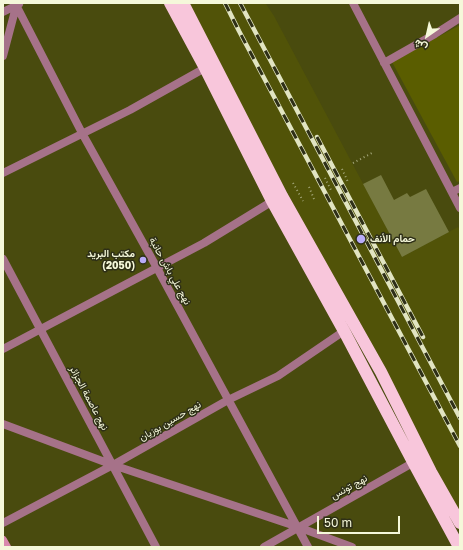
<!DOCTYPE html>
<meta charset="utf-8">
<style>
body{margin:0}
#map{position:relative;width:463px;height:550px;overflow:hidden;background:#494b0e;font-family:"Golos Text",Vazirmatn,sans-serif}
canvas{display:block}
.frame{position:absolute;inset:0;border:4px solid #f5f8da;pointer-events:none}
.north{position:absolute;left:407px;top:16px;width:40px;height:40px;-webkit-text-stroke:3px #2e2f17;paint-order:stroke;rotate:214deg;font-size:11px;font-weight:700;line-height:16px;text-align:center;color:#f5f8da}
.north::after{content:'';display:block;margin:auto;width:14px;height:18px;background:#f5f8da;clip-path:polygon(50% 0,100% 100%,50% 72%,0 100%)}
.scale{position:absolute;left:317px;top:516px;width:83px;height:18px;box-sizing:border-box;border:2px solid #f5f8da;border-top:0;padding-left:5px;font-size:12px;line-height:14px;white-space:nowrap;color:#f5f8da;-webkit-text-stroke:3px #2e2f17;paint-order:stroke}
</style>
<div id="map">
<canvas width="463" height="550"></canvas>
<div class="frame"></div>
<div class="north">ش</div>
<div class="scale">50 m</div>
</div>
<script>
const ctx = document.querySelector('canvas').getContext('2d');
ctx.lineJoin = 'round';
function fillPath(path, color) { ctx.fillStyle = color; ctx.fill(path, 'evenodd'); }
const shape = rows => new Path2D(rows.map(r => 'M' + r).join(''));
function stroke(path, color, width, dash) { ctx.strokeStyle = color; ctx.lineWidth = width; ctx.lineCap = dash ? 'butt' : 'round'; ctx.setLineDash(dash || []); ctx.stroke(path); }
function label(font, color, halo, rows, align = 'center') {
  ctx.font = font + ' "Golos Text",Vazirmatn,sans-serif'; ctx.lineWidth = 3; ctx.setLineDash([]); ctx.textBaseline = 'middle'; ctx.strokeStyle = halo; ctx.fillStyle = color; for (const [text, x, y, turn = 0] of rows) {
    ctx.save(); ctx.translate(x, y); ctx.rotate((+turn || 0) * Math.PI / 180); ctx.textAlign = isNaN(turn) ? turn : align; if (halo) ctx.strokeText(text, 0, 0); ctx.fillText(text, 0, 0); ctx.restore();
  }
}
fillPath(shape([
 [187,3,266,3,266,4,274,16,402,257,458,227,460,230,460,520]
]), '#515308');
fillPath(shape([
 [460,25,460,181,457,182,392,62]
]), '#5a5d00');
fillPath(shape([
 [381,175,394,200,407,193,410,197,426,189,449,232,402,257,363,184]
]), '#777a41');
stroke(shape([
 [353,163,372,153],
 [342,169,348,182],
 [325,178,331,190],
 [293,183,303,201],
 [309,187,314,199]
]), '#a5a87b', 2, [1, 3]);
stroke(shape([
 [15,3,82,133,157,268,308,547],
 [353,3,460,208],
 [3,12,19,4],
 [3,56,17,3],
 [384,63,435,34,460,18],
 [3,173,130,110,205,68],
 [452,192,460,188],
 [3,259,156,547],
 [3,349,204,243,276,199],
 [3,424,113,465,298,527,352,547],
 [3,523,113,465,228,400,278,376,344,331],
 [264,547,416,461]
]), '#a67289', 8);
stroke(shape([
 [3,540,7,547]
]), '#d989ad', 8);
stroke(shape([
 [170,3,205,68,272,201,344,331,413,462,459,547],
 [183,3,282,196,381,372,431,472,460,523]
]), '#f8c6db', 12);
const rail = shape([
 [225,3,239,31,460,446],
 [240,3,460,418],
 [317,137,423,337]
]);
stroke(rail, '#e1e4c2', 4.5);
stroke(rail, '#2e2f17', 3, [9]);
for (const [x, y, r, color] of [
 [361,239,5,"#b8abf7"],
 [143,260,4,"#b8abf7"]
]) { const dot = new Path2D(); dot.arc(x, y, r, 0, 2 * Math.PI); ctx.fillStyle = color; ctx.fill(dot); stroke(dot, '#2e2f17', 1.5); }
label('bold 10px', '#f5f8da', '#2e2f17', [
 ["حمام الأنف",370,239],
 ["مكتب البريد",135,254,"right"],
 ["(2050)",135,266,"right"]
], 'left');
label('10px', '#f5f8da', '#2e2f17', [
 ["نهج علي باش حانبة",170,271,61],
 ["نهج عاصمة الجزائر",89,398,62],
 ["نهج حسين بوزيان",170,421,-30],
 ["نهج تونس",349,487,-29]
]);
</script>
